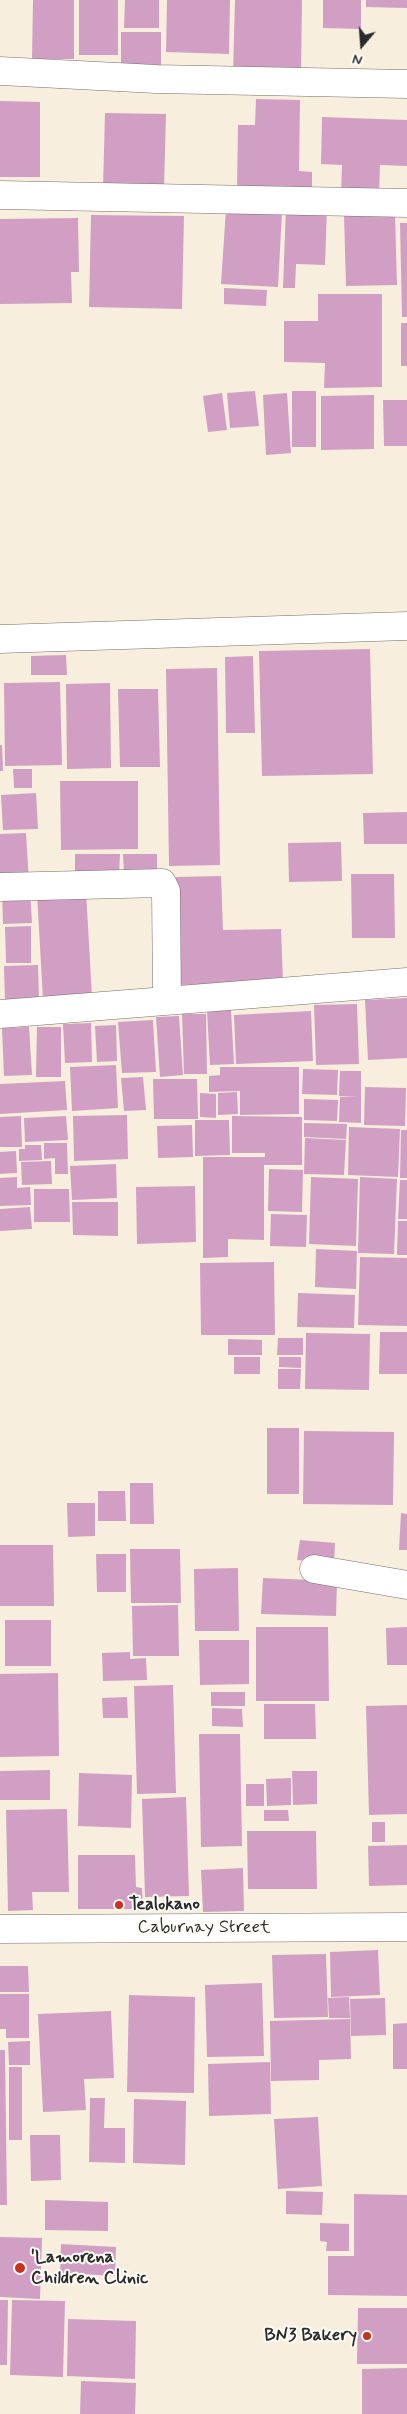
<!DOCTYPE html>
<style>
body{margin:0}
#map{position:relative;width:407px;height:2414px;overflow:hidden;background:#f8eede;font-family:Mynerve,sans-serif}
canvas{display:block}
.north{position:absolute;left:337px;top:20px;width:50px;height:50px;-webkit-text-stroke:4px #fdfcf7;paint-order:stroke;rotate:198deg;font-size:14px;font-weight:700;line-height:20px;text-align:center;color:#2b2b2b}
.north::after{content:'';display:block;margin:auto;width:18px;height:22px;background:#2b2b2b;clip-path:polygon(50% 0,100% 100%,50% 72%,0 100%)}
</style>
<div id="map">
<canvas width="407" height="2414"></canvas>
<div class="north">N</div>
</div>
<script>
const ctx = document.querySelector('canvas').getContext('2d');
ctx.lineJoin = 'round';
function fillPath(path, color) { ctx.fillStyle = color; ctx.fill(path, 'evenodd'); }
const shape = rows => new Path2D(rows.map(r => 'M' + r).join(''));
function stroke(path, color, width, dash) { ctx.strokeStyle = color; ctx.lineWidth = width; ctx.lineCap = dash ? 'butt' : 'round'; ctx.setLineDash(dash || []); ctx.stroke(path); }
function label(font, color, halo, rows, align = 'center') {
  ctx.font = font + ' Mynerve,sans-serif'; ctx.lineWidth = 4; ctx.setLineDash([]); ctx.textBaseline = 'middle'; ctx.strokeStyle = halo; ctx.fillStyle = color; for (const [text, x, y, turn = 0] of rows) {
    ctx.save(); ctx.translate(x, y); ctx.rotate((+turn || 0) * Math.PI / 180); ctx.textAlign = isNaN(turn) ? turn : align; if (halo) ctx.strokeText(text, 0, 0); ctx.fillText(text, 0, 0); ctx.restore();
  }
}
fillPath(shape([
 [33,0,74,0,74,59,32,59],
 [79,0,118,0,118,55,79,55],
 [125,0,159,0,159,28,124,28],
 [167,0,230,0,229,54,166,52],
 [235,0,302,0,301,73,233,72],
 [323,0,361,0,361,29,323,28],
 [366,0,407,0,407,8,366,7],
 [121,32,161,32,161,67,121,67],
 [256,99,300,100,299,171,312,172,312,190,237,190,238,125,255,125],
 [0,101,40,102,40,177,0,177],
 [105,113,166,114,164,189,103,188],
 [322,117,407,120,407,166,380,165,379,194,341,193,342,165,321,164],
 [286,206,327,208,325,265,296,264,295,288,283,288],
 [226,209,282,212,278,287,221,284],
 [395,214,397,285,346,286,344,215],
 [91,215,184,216,182,309,89,307],
 [78,218,79,272,71,272,72,303,0,304,0,219],
 [400,223,407,223,407,317,402,317],
 [224,288,267,290,266,306,224,304],
 [318,294,382,294,382,387,324,388,325,363,284,362,284,321,318,321],
 [401,323,407,323,407,366,401,366],
 [255,391,259,426,230,428,227,393],
 [292,391,316,391,316,447,292,447],
 [222,393,227,430,208,432,203,396],
 [287,393,291,453,266,455,263,395],
 [374,395,374,449,321,450,321,396],
 [383,400,407,400,407,446,384,446],
 [370,649,373,774,262,776,259,651],
 [66,655,67,675,31,675,31,656],
 [253,656,255,733,226,733,225,657],
 [217,668,220,865,169,866,166,669],
 [60,682,62,765,5,766,4,683],
 [110,683,111,768,67,769,66,684],
 [118,689,158,689,160,767,120,767],
 [0,745,2,745,3,771,0,771],
 [13,769,32,769,32,788,14,788],
 [60,781,138,781,138,849,61,850],
 [36,793,38,829,3,830,1,795],
 [407,812,407,844,364,844,363,813],
 [26,833,29,882,0,883,0,834],
 [341,842,342,881,289,882,288,843],
 [75,854,120,854,119,875,75,876],
 [123,854,157,854,157,876,124,876],
 [351,874,394,874,395,938,352,938],
 [221,876,223,930,281,929,283,982,179,985,176,877],
 [30,890,32,923,3,924,2,891],
 [86,891,92,997,43,999,37,894],
 [31,926,31,963,6,963,5,927],
 [38,965,39,1001,5,1002,4,966],
 [407,998,407,1058,368,1060,365,1000],
 [357,1004,359,1064,316,1065,314,1005],
 [231,1010,234,1064,210,1065,207,1011],
 [311,1011,313,1061,236,1064,234,1015],
 [182,1014,206,1014,207,1074,184,1074],
 [179,1016,183,1075,160,1077,156,1017],
 [153,1020,156,1072,122,1073,118,1022],
 [91,1023,92,1062,65,1063,63,1024],
 [116,1025,117,1061,97,1062,95,1026],
 [29,1027,32,1075,4,1076,2,1028],
 [37,1027,61,1027,61,1077,36,1077],
 [116,1065,118,1108,72,1111,70,1067],
 [220,1067,299,1067,299,1114,240,1115,240,1091,209,1092,209,1076,220,1075],
 [303,1069,338,1070,337,1095,302,1094],
 [340,1071,361,1071,361,1123,339,1122,340,1097,357,1097,339,1096],
 [143,1077,146,1110,124,1111,121,1078],
 [153,1079,197,1079,198,1119,154,1119],
 [65,1081,67,1110,0,1114,0,1084],
 [365,1087,406,1088,405,1126,364,1125],
 [237,1092,238,1114,218,1115,218,1093],
 [200,1093,216,1094,216,1118,200,1117],
 [304,1099,338,1100,337,1121,304,1120],
 [127,1115,128,1159,74,1161,73,1116],
 [21,1116,22,1147,0,1147,0,1117],
 [66,1116,68,1140,25,1142,24,1118],
 [232,1116,302,1117,302,1165,264,1165,264,1240,228,1239,228,1257,203,1258,203,1157,265,1157,265,1153,232,1153],
 [195,1120,229,1120,230,1155,195,1156],
 [304,1123,347,1124,346,1139,304,1137],
 [192,1125,193,1157,158,1158,157,1126],
 [349,1127,400,1129,398,1177,348,1175],
 [401,1130,407,1130,407,1178,400,1178],
 [305,1138,346,1140,344,1175,304,1174],
 [44,1143,67,1143,68,1174,55,1174,55,1158,44,1159],
 [25,1145,41,1145,42,1160,19,1161,19,1149,25,1149],
 [16,1151,17,1173,0,1174,0,1152],
 [51,1161,52,1184,22,1185,21,1162],
 [116,1164,117,1198,72,1200,70,1166],
 [269,1169,303,1170,302,1212,268,1211],
 [17,1177,17,1188,30,1187,31,1205,0,1206,0,1178],
 [311,1177,358,1179,356,1246,309,1244],
 [360,1177,397,1179,394,1254,358,1253],
 [400,1180,407,1180,407,1219,398,1219],
 [195,1186,196,1242,137,1244,136,1187],
 [34,1189,69,1189,70,1222,34,1222],
 [72,1202,118,1202,118,1236,73,1235],
 [30,1207,32,1229,0,1231,0,1209],
 [271,1214,307,1215,306,1247,270,1246],
 [398,1221,407,1221,407,1255,397,1255],
 [316,1249,357,1251,356,1289,315,1287],
 [360,1257,407,1258,407,1326,358,1325],
 [274,1262,275,1335,201,1335,200,1263],
 [298,1293,355,1295,354,1328,297,1327],
 [380,1332,407,1332,407,1374,379,1374],
 [306,1333,370,1334,369,1390,305,1389],
 [278,1338,303,1338,303,1355,277,1355],
 [228,1339,262,1340,262,1355,228,1355],
 [234,1357,260,1357,260,1374,234,1374],
 [279,1357,301,1357,301,1368,279,1367],
 [278,1369,301,1369,300,1389,278,1389],
 [267,1428,299,1428,299,1494,267,1494],
 [304,1431,394,1432,393,1505,303,1504],
 [130,1483,153,1483,154,1524,130,1524],
 [98,1491,125,1491,126,1521,98,1521],
 [67,1503,95,1503,95,1536,68,1537],
 [401,1513,407,1514,407,1550,399,1550],
 [300,1540,335,1543,334,1563,297,1560],
 [0,1545,53,1545,54,1606,0,1606],
 [130,1549,180,1549,181,1603,131,1603],
 [96,1554,126,1554,126,1592,97,1592],
 [238,1568,239,1631,195,1631,194,1569],
 [263,1578,337,1581,336,1616,261,1614],
 [178,1605,179,1656,133,1656,132,1606],
 [5,1620,51,1620,51,1666,5,1666],
 [256,1627,328,1627,329,1701,256,1701],
 [407,1627,407,1665,387,1665,386,1628],
 [199,1640,249,1640,249,1684,200,1685],
 [130,1652,130,1659,146,1658,147,1680,103,1681,102,1653],
 [58,1673,59,1756,0,1757,0,1674],
 [173,1685,176,1793,137,1794,134,1686],
 [211,1692,245,1692,245,1706,211,1706],
 [127,1697,128,1718,103,1718,102,1698],
 [264,1704,315,1704,316,1739,264,1739],
 [407,1705,407,1814,369,1815,366,1706],
 [212,1708,242,1709,243,1727,212,1726],
 [199,1734,240,1734,242,1846,201,1847],
 [50,1770,50,1800,0,1800,0,1771],
 [292,1771,317,1771,317,1804,293,1805],
 [79,1773,132,1775,131,1828,78,1826],
 [291,1778,291,1805,267,1806,266,1779],
 [246,1784,264,1784,264,1806,246,1806],
 [186,1797,189,1896,145,1897,142,1799],
 [67,1809,69,1892,32,1892,33,1910,8,1911,6,1810],
 [264,1810,288,1810,289,1821,264,1821],
 [372,1822,385,1822,385,1842,372,1842],
 [247,1831,316,1831,317,1889,248,1889],
 [407,1845,407,1885,369,1886,368,1846],
 [78,1855,135,1855,136,1887,142,1888,143,1909,78,1909],
 [243,1868,244,1911,203,1912,201,1870],
 [378,1950,380,1995,331,1997,330,1952],
 [326,1954,328,2017,274,2018,272,1955],
 [0,1966,28,1966,29,1992,0,1992],
 [262,1983,264,2056,207,2057,205,1985],
 [0,1994,29,1994,29,2038,6,2038,6,2029,0,2029],
 [129,1995,195,1997,194,2093,127,2092],
 [349,1997,350,2018,329,2018,328,1998],
 [385,1998,386,2035,351,2036,350,1999],
 [111,2011,114,2078,84,2079,86,2110,43,2112,38,2014],
 [350,2019,351,2059,319,2060,319,2080,271,2081,270,2021],
 [407,2023,407,2069,393,2069,393,2024],
 [30,2041,30,2065,9,2065,8,2042],
 [0,2050,5,2050,7,2205,0,2205],
 [270,2062,271,2114,209,2116,208,2064],
 [9,2067,22,2067,22,2140,9,2140],
 [90,2098,105,2098,104,2128,125,2128,125,2163,89,2162],
 [134,2099,186,2101,185,2165,133,2163],
 [318,2117,322,2186,278,2189,274,2119],
 [30,2135,60,2135,61,2180,31,2181],
 [286,2191,323,2192,322,2215,286,2214],
 [354,2194,407,2195,407,2296,328,2295,328,2256,354,2256],
 [45,2200,108,2202,108,2231,45,2230],
 [320,2223,349,2224,349,2251,326,2251,327,2242,320,2241],
 [0,2237,42,2238,40,2299,0,2297],
 [61,2244,116,2247,115,2276,60,2273],
 [0,2300,8,2300,7,2365,0,2365],
 [12,2300,65,2301,63,2377,10,2375],
 [358,2308,407,2308,407,2364,357,2364],
 [68,2319,136,2321,135,2379,67,2376],
 [407,2368,407,2414,362,2414,362,2369],
 [81,2381,136,2383,135,2414,80,2414]
]), '#d09fc3');
const minor = shape([
 [0,71,156,79,407,84],
 [0,195,407,203],
 [0,639,407,626],
 [0,887,162,883,166,891,167,1000],
 [0,1014,407,982],
 [314,1569,407,1585],
 [0,1929,407,1927]
]);
stroke(minor, '#736f6a', 29);
stroke(minor, '#fff', 28);
for (const [x, y, r, color] of [
 [119,1905,5,"#c8321e"],
 [20,2268,6,"#c8321e"],
 [367,2336,5,"#c8321e"]
]) { const dot = new Path2D(); dot.arc(x, y, r, 0, 2 * Math.PI); ctx.fillStyle = color; ctx.fill(dot); stroke(dot, '#fdfcf7', 2); }
label('bold 18px', '#2b2b2b', '#fdfcf7', [
 ["Tealokano",129,1905],
 ["'Lamorena",31,2258],
 ["Children Clinic",31,2279],
 ["BN3 Bakery",357,2336,"right"]
], 'left');
label('18px', '#2b2b2b', '#fdfcf7', [
 ["Caburnay Street",204,1928]
]);
</script>
